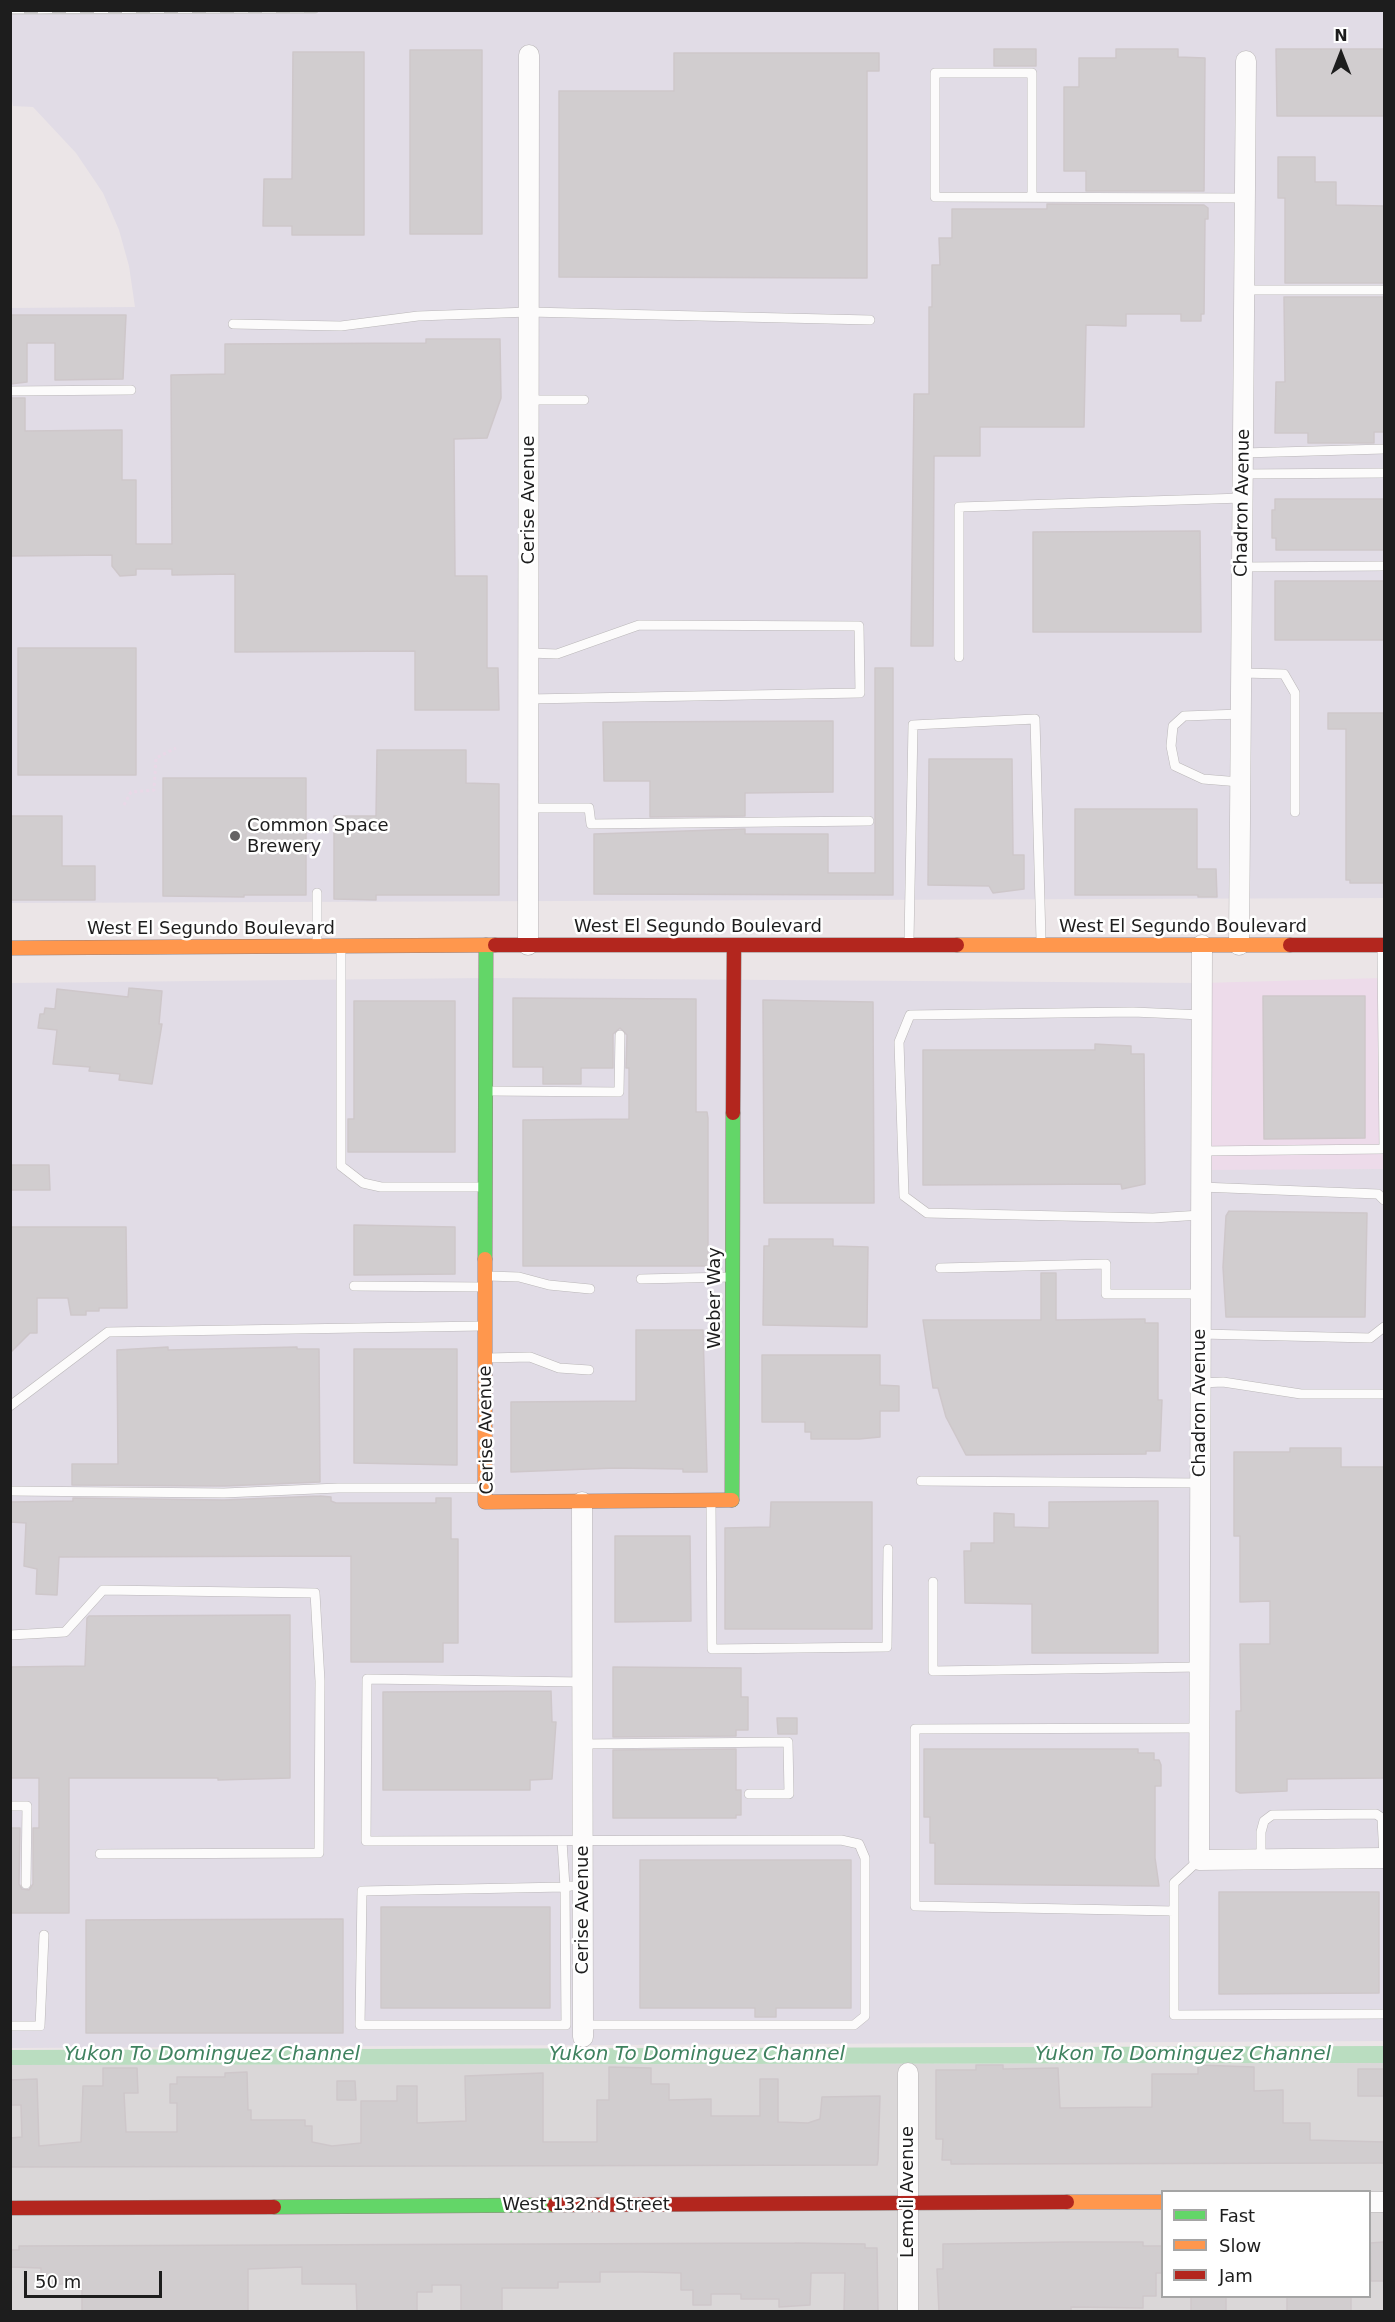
<!DOCTYPE html>
<style>
body{margin:0}
#map{position:relative;width:1395px;height:2322px;overflow:hidden;background:#ebe5e7;font-family:"DejaVu Sans",sans-serif}
canvas{display:block}
.frame{position:absolute;inset:0;border:12px solid #1d1d1d;pointer-events:none}
.legend{position:absolute;left:1161px;top:2190px;width:210px;height:108px;box-sizing:border-box;background:#fff;border:2px solid #a5a5a5;margin:0;padding:8px 10px;list-style:none;font-size:18px;color:#1d1d1d}
.legend li{display:flex;align-items:center;gap:12px;height:30px}
.legend b{width:30px;border:2px solid #a5a5a5}
.north{position:absolute;left:1311px;top:24px;width:60px;height:60px;-webkit-text-stroke:4px #fff;paint-order:stroke;rotate:0deg;font-size:16px;font-weight:700;line-height:24px;text-align:center;color:#1d1d1d}
.north::after{content:'';display:block;margin:auto;width:21px;height:27px;background:#1d1d1d;clip-path:polygon(50% 0,100% 100%,50% 72%,0 100%)}
.scale{position:absolute;left:24px;top:2271px;width:138px;height:27px;box-sizing:border-box;border:3px solid #1d1d1d;border-top:0;padding-left:8px;font-size:18px;line-height:21px;white-space:nowrap;color:#1d1d1d;-webkit-text-stroke:4px #fff;paint-order:stroke}
</style>
<div id="map">
<canvas width="1395" height="2322"></canvas>
<div class="frame"></div>
<ul class="legend">
<li><b style="height:8px;background:#63d668"></b>Fast</li>
<li><b style="height:8px;background:#ff974d"></b>Slow</li>
<li><b style="height:8px;background:#b3261e"></b>Jam</li>
</ul>
<div class="north">N</div>
<div class="scale">50 m</div>
</div>
<script>
const ctx = document.querySelector('canvas').getContext('2d');
ctx.lineJoin = 'round';
function fillPath(path, color) { ctx.fillStyle = color; ctx.fill(path, 'evenodd'); }
const shape = rows => new Path2D(rows.map(r => 'M' + r).join(''));
function stroke(path, color, width, dash) { ctx.strokeStyle = color; ctx.lineWidth = width; ctx.lineCap = dash ? 'butt' : 'round'; ctx.setLineDash(dash || []); ctx.stroke(path); }
function label(font, color, halo, rows, align = 'center') {
  ctx.font = font + ' "DejaVu Sans",sans-serif'; ctx.lineWidth = 5; ctx.setLineDash([]); ctx.textBaseline = 'middle'; ctx.strokeStyle = halo; ctx.fillStyle = color; for (const [text, x, y, turn = 0] of rows) {
    ctx.save(); ctx.translate(x, y); ctx.rotate((+turn || 0) * Math.PI / 180); ctx.textAlign = isNaN(turn) ? turn : align; if (halo) ctx.strokeText(text, 0, 0); ctx.fillText(text, 0, 0); ctx.restore();
  }
}
fillPath(shape([
 [1384,2063,1384,2311,11,2311,10,2065],
 [1162,2192,1370,2192,1370,2296,1162,2296]
]), '#dad7d8');
fillPath(shape([
 [1384,978,1384,1169,1201,1171,1202,983]
]), '#eddbea');
fillPath(shape([
 [11,11,1384,11,1384,49,1319,50,1384,51,1384,898,11,903,10,308,135,307,129,266,119,230,103,193,76,153,33,107,13,106,10,90],
 [486,978,1202,983,1201,1170,1384,1169,1384,2041,11,2048,10,983]
]), '#e1dce6');
fillPath(shape([
 [1384,2046,1384,2063,10,2065,11,2050]
]), '#baddc0');
const building = shape([
 [994,49,1036,49,1036,66,994,66,994,49],
 [1116,49,1178,49,1178,57,1205,58,1204,191,1086,191,1086,171,1064,171,1064,87,1079,87,1079,58,1116,58,1116,49],
 [1276,49,1384,49,1384,116,1277,116,1276,49],
 [410,50,482,50,482,234,410,234,410,50],
 [293,52,364,52,364,235,292,235,292,226,263,226,264,179,292,179,293,52],
 [674,53,879,53,879,71,867,71,867,278,559,277,559,91,674,91,674,53],
 [1278,157,1315,157,1315,182,1336,182,1336,205,1384,206,1384,283,1285,283,1285,198,1278,198,1278,157],
 [1047,204,1204,205,1208,208,1208,219,1205,219,1204,314,1201,314,1201,321,1181,321,1181,314,1126,314,1126,326,1086,325,1084,427,980,427,980,456,934,456,933,646,911,646,914,394,929,394,929,307,932,307,932,265,940,265,939,238,952,238,952,209,1047,209,1047,204],
 [1284,297,1384,297,1384,432,1374,432,1374,443,1308,443,1308,433,1275,433,1276,382,1285,382,1284,297],
 [10,315,126,315,123,379,55,380,55,343,27,343,27,382,10,384,10,315],
 [426,339,500,339,501,398,487,438,454,439,455,576,487,576,487,668,498,668,499,710,415,710,415,651,235,652,235,574,172,575,172,569,136,569,136,575,120,576,112,566,112,555,10,556,10,398,25,398,25,431,122,430,122,480,136,480,136,544,172,544,171,375,225,374,225,344,426,343,426,339],
 [1275,499,1384,499,1384,550,1276,550,1276,538,1272,538,1272,510,1275,510,1275,499],
 [1200,531,1201,632,1033,632,1033,532,1200,531],
 [1275,581,1384,581,1384,640,1275,640,1275,581],
 [18,648,136,648,136,775,18,775,18,648],
 [875,668,893,668,893,895,594,894,594,834,745,829,745,834,828,834,828,873,875,873,875,668],
 [1328,713,1384,713,1384,883,1350,883,1350,880,1346,880,1346,729,1328,729,1328,713],
 [833,721,833,792,745,793,745,816,650,817,650,781,604,781,603,722,833,721],
 [377,750,466,750,466,783,499,784,499,895,376,895,376,900,334,899,334,816,376,816,377,750],
 [929,759,1012,759,1013,855,1024,855,1024,889,993,893,989,886,928,885,929,759],
 [163,778,306,778,306,895,244,895,244,897,163,896,163,778],
 [1075,809,1197,809,1197,869,1216,869,1217,897,1198,897,1198,895,1075,895,1075,809],
 [10,816,62,816,62,866,95,866,95,900,10,900,10,816],
 [129,988,162,991,159,1024,162,1024,152,1084,119,1080,120,1074,89,1071,90,1067,53,1064,57,1030,38,1028,40,1014,44,1014,45,1008,55,1009,57,989,128,997,129,988],
 [1263,996,1365,996,1365,1138,1264,1139,1263,996],
 [513,998,696,999,696,1112,707,1112,708,1118,708,1266,523,1266,523,1120,629,1119,629,1068,626,1068,627,1035,620,1028,613,1034,613,1068,581,1068,581,1084,543,1084,543,1067,513,1067,513,998],
 [763,1000,873,1002,874,1203,764,1203,763,1000],
 [354,1001,455,1001,455,1152,348,1152,348,1119,354,1119,354,1001],
 [1095,1044,1131,1046,1131,1054,1144,1054,1145,1184,1122,1189,1121,1184,923,1185,923,1050,1095,1050,1095,1044],
 [10,1165,49,1165,50,1190,10,1190,10,1165],
 [1229,1211,1367,1213,1365,1317,1226,1317,1223,1267,1226,1216,1229,1211],
 [354,1225,455,1227,455,1274,354,1275,354,1225],
 [10,1227,126,1227,127,1308,99,1308,99,1311,86,1311,86,1315,71,1315,68,1298,37,1298,37,1333,30,1333,10,1353,10,1227],
 [769,1239,833,1239,833,1246,868,1247,867,1327,763,1325,764,1246,769,1246,769,1239],
 [1041,1273,1056,1273,1056,1320,1145,1319,1145,1323,1158,1323,1158,1400,1162,1400,1160,1451,1146,1451,1146,1454,966,1455,946,1417,938,1388,933,1388,923,1320,1041,1320,1041,1273],
 [636,1330,703,1330,707,1472,683,1472,683,1469,615,1468,511,1472,511,1402,636,1401,636,1330],
 [168,1347,168,1350,297,1347,297,1349,319,1349,320,1482,224,1486,72,1485,72,1464,118,1464,117,1350,168,1347],
 [354,1349,457,1349,457,1465,354,1463,354,1349],
 [762,1355,880,1355,880,1385,899,1386,899,1411,880,1411,880,1437,859,1439,811,1439,811,1432,805,1432,805,1422,762,1422,762,1355],
 [1290,1448,1341,1448,1341,1467,1384,1467,1384,1778,1287,1779,1287,1791,1240,1793,1236,1791,1236,1711,1241,1711,1240,1644,1270,1644,1270,1601,1240,1602,1240,1536,1234,1536,1234,1452,1290,1452,1290,1448],
 [320,1496,331,1497,331,1501,336,1503,436,1503,436,1498,451,1498,451,1539,458,1539,458,1643,443,1643,443,1662,351,1662,351,1556,59,1557,57,1595,36,1594,37,1569,24,1566,26,1523,10,1522,10,1502,73,1501,73,1498,224,1500,320,1496],
 [1158,1501,1158,1653,1032,1653,1032,1604,965,1603,964,1551,971,1551,971,1543,994,1543,994,1513,1014,1514,1014,1527,1049,1528,1049,1502,1158,1501],
 [771,1502,872,1502,872,1629,725,1629,725,1528,770,1527,771,1502],
 [615,1536,690,1536,691,1621,615,1622,615,1536],
 [290,1615,290,1778,218,1780,218,1778,69,1778,69,1913,10,1913,10,1828,20,1828,19,1884,22,1889,29,1890,33,1884,33,1828,39,1828,39,1778,10,1778,10,1667,85,1666,87,1618,89,1616,290,1615],
 [613,1667,741,1668,741,1697,748,1697,748,1730,736,1730,736,1736,613,1737,613,1667],
 [551,1691,552,1722,556,1722,552,1779,530,1780,530,1790,383,1790,383,1692,551,1691],
 [777,1718,797,1718,797,1734,778,1734,777,1718],
 [736,1749,736,1790,741,1790,741,1815,736,1815,736,1818,613,1818,613,1750,736,1749],
 [924,1749,1138,1749,1138,1753,1154,1753,1154,1760,1159,1760,1161,1765,1161,1786,1155,1786,1155,1858,1159,1886,935,1884,935,1843,930,1843,930,1817,924,1817,924,1749],
 [640,1860,851,1860,851,2008,776,2008,776,2017,755,2017,755,2008,640,2008,640,1860],
 [1219,1892,1379,1892,1379,1993,1219,1994,1219,1892],
 [381,1907,550,1907,550,2008,381,2008,381,1907],
 [343,1919,343,2033,86,2033,86,1920,343,1919],
 [976,2065,1003,2065,1003,2069,1058,2068,1060,2108,1152,2107,1152,2074,1198,2074,1198,2065,1254,2067,1254,2091,1283,2090,1283,2123,1310,2123,1310,2140,1384,2142,1384,2163,951,2164,951,2160,942,2160,943,2139,936,2139,936,2070,976,2070,976,2065],
 [609,2067,651,2068,651,2084,669,2084,669,2100,711,2099,711,2116,760,2116,760,2079,778,2079,778,2122,808,2123,820,2119,822,2097,880,2096,878,2160,877,2165,10,2167,10,2138,22,2137,21,2105,10,2105,10,2080,37,2079,39,2146,81,2142,83,2086,103,2086,103,2068,137,2068,138,2093,124,2093,126,2132,177,2132,177,2103,170,2103,170,2084,177,2084,177,2077,225,2077,225,2073,247,2072,248,2110,251,2110,251,2120,305,2120,305,2126,312,2126,312,2142,332,2146,361,2143,361,2101,397,2101,397,2086,417,2086,417,2123,466,2121,465,2076,543,2073,543,2142,597,2142,597,2100,609,2100,609,2067],
 [1358,2069,1384,2069,1384,2096,1358,2096,1358,2069],
 [337,2081,355,2081,356,2100,337,2100,337,2081],
 [1069,2242,1143,2242,1143,2246,1162,2246,1162,2273,1156,2273,1156,2296,1143,2296,1143,2308,1071,2307,1071,2312,939,2312,937,2269,943,2269,943,2244,1069,2242],
 [1384,2242,1384,2281,1371,2281,1370,2243,1384,2242],
 [795,2243,865,2244,865,2248,877,2248,878,2312,844,2312,845,2273,811,2273,810,2305,779,2307,779,2299,741,2299,741,2294,711,2294,711,2305,693,2305,693,2290,681,2290,681,2273,643,2272,600,2272,600,2282,558,2282,558,2288,502,2288,502,2312,461,2312,461,2285,432,2285,432,2292,417,2292,417,2312,357,2312,356,2284,302,2284,302,2267,248,2269,248,2312,82,2312,82,2283,41,2285,41,2268,10,2267,10,2250,19,2250,19,2246,795,2243],
 [1191,2296,1226,2296,1226,2312,1191,2312,1191,2296],
 [1287,2296,1351,2296,1351,2312,1287,2312,1287,2296]
]);
fillPath(building, '#d1cdcf');
stroke(building, '#cec7ca', 1.5);
const lane = shape([
 [1032,197,1032,73,935,73,935,197,1245,198],
 [1244,290,1384,290],
 [233,324,341,326,418,316,529,312,870,320],
 [10,391,131,390],
 [529,400,584,400],
 [1243,453,1384,449],
 [1243,474,1384,473],
 [1242,567,1384,566],
 [959,657,959,507,1243,498],
 [1241,673,1284,674,1295,693,1295,812],
 [528,699,860,693,859,626,639,625,557,654,530,653],
 [1240,782,1203,779,1175,766,1171,746,1173,726,1184,716,1241,714],
 [528,808,589,808,591,824,869,821],
 [317,893,317,941],
 [909,941,913,725,1035,719,1041,940],
 [341,949,341,1166,363,1183,381,1187,484,1187],
 [1382,950,1384,1149],
 [488,1091,619,1092,620,1035],
 [1202,1151,1384,1149],
 [1201,1187,1378,1194,1384,1200],
 [1201,1215,1153,1218,927,1213,904,1196,899,1042,910,1015,1133,1012,1202,1015],
 [940,1268,1106,1264,1106,1294,1201,1294],
 [488,1276,519,1277,549,1285,590,1289],
 [641,1279,731,1277],
 [354,1286,483,1287],
 [1201,1334,1370,1338,1384,1327],
 [488,1358,530,1357,559,1368,589,1370],
 [1201,1383,1223,1382,1301,1394,1384,1394],
 [10,1406,108,1332,483,1326],
 [921,1481,1200,1483],
 [10,1491,224,1493,338,1488,482,1488],
 [711,1504,712,1649,887,1647,888,1549],
 [933,1582,933,1671,1200,1667],
 [10,1635,65,1632,103,1590,315,1593,320,1681,319,1853,100,1854],
 [583,1682,367,1679,366,1841,841,1840,859,1844,865,1858,865,2016,854,2025,583,2025],
 [583,1744,788,1742,789,1794,749,1794],
 [10,1806,27,1806,26,1884],
 [562,1841,565,1887,571,1886],
 [1199,1860,1174,1883,1174,2015,1384,2014],
 [1261,1860,1261,1832,1264,1821,1272,1815,1376,1814,1382,1818,1384,1858],
 [565,1887,566,2025,360,2025,362,1891,565,1887],
 [1174,1911,915,1906,915,1729,1199,1728],
 [10,2026,40,2026,44,1935]
]);
const street = shape([
 [528,945,529,55],
 [1202,945,1199,1860,1384,1858],
 [1239,945,1246,61],
 [582,1502,583,2037],
 [1370,2202,1384,2202],
 [908,2312,908,2073]
]);
const fast = shape([
 [485,1259,486,945],
 [732,1500,733,1113],
 [274,2207,554,2205]
]);
const slow = shape([
 [957,945,1290,945],
 [10,948,495,945],
 [485,1259,485,1502,732,1500],
 [1067,2202,1162,2202]
]);
const jam = shape([
 [495,945,957,945],
 [1290,945,1384,945],
 [733,1113,734,946],
 [554,2205,1067,2202],
 [10,2208,274,2207]
]);
stroke(lane, '#bab7b8', 10);
stroke(street, '#bab7b8', 21);
stroke(fast, '#94807f', 15);
stroke(slow, '#94807f', 15);
stroke(jam, '#94807f', 15);
stroke(shape([
 [124,805,131,792,154,790,156,758,176,748]
]), '#e9d8e7', 3, [3, 3]);
stroke(lane, '#fcfbfb', 9);
stroke(street, '#fcfbfb', 20);
stroke(fast, '#63d668', 14);
stroke(slow, '#ff974d', 14);
stroke(jam, '#b3261e', 14);
const rail = shape([
 [10,11,315,10]
]);
stroke(rail, '#cac9c9', 7);
stroke(rail, '#fff', 4.5, [14]);
for (const [x, y, r, color] of [
 [235,836,6,"#656364"]
]) { const dot = new Path2D(); dot.arc(x, y, r, 0, 2 * Math.PI); ctx.fillStyle = color; ctx.fill(dot); stroke(dot, '#fff', 2); }
label('18px', '#1d1d1d', '#fff', [
 ["Cerise Avenue",529,500,-90],
 ["Chadron Avenue",1243,503,-89],
 ["West El Segundo Boulevard",698,927],
 ["West El Segundo Boulevard",1183,927],
 ["West El Segundo Boulevard",211,929],
 ["Weber Way",715,1298,-90],
 ["Chadron Avenue",1200,1403,-90],
 ["Cerise Avenue",487,1430,-91],
 ["Cerise Avenue",583,1910,-90],
 ["Lemoli Avenue",908,2192,-90],
 ["West 132nd Street",586,2205]
]);
label('18px', '#1d1d1d', '#fff', [
 ["Common Space",247,826],
 ["Brewery",247,847]
], 'left');
label('italic 20px', '#3f825f', '#fff', [
 ["Yukon To Dominguez Channel",212,2055],
 ["Yukon To Dominguez Channel",697,2055],
 ["Yukon To Dominguez Channel",1183,2055]
]);
</script>
